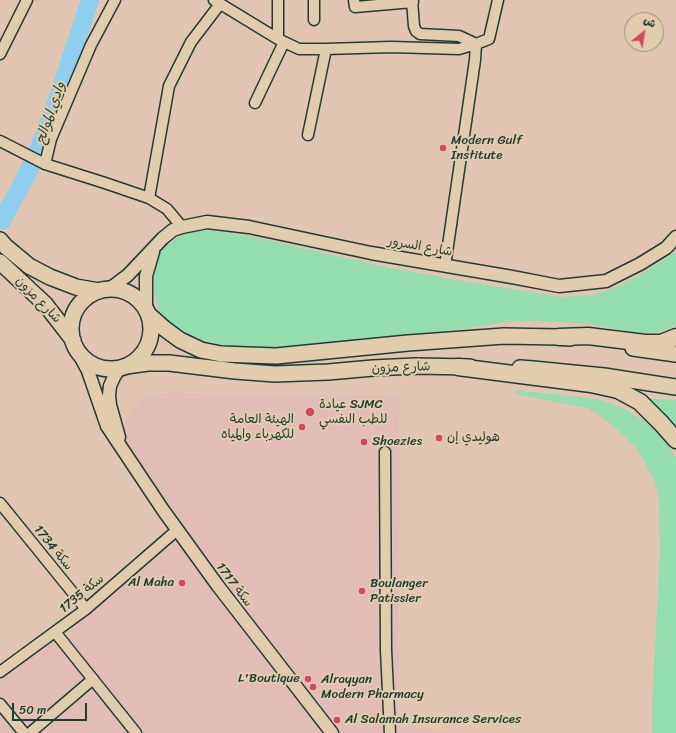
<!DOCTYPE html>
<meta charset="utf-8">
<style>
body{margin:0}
#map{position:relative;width:676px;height:733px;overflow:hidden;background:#e1c5b0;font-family:Sriracha,"Playpen Sans Arabic",sans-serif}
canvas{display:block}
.north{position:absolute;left:624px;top:12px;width:40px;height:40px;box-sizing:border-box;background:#e1ccab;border:1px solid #93937b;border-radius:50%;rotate:30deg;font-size:11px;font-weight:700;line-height:16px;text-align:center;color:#1f3d34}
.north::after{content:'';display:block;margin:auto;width:14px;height:18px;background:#d1495b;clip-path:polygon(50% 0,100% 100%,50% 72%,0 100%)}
.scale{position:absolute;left:12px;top:703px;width:75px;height:18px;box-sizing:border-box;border:2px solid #1f3d34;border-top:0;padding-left:5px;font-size:12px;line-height:14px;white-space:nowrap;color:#1f3d34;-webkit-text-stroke:3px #e1ccab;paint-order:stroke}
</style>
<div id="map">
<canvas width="676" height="733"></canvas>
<div class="north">ش</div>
<div class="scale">50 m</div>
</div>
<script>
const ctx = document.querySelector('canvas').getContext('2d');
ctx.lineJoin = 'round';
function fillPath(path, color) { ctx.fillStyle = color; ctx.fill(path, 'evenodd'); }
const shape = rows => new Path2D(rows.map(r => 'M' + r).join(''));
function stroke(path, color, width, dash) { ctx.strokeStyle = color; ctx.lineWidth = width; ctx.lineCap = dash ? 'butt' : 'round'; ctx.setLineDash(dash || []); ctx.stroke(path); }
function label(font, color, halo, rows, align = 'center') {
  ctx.font = font + ' Sriracha,"Playpen Sans Arabic",sans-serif'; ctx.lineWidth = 4; ctx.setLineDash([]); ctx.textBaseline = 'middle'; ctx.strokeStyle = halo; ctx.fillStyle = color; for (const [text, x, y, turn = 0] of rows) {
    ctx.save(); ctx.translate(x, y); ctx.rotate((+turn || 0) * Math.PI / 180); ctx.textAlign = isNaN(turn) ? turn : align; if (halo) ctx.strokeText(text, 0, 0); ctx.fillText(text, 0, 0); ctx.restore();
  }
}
fillPath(shape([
 [174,392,209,394,383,396,399,398,400,463,398,725,463,733,0,733,0,672,176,530,118,434,136,406,142,399,150,396,161,393]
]), '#e1bdb6');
fillPath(shape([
 [200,230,213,231,250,236,376,265,462,281,560,297,590,295,604,292,619,286,640,275,676,252,676,325,671,328,656,332,645,333,633,332,590,324,560,322,529,321,503,322,464,329,291,346,257,348,222,345,204,340,188,334,173,324,165,318,159,311,154,291,154,272,159,254,165,246,177,238,189,232],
 [514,390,597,399,613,404,625,409,650,425,665,441,675,456,676,460,676,733,652,733,652,706,660,553,659,499,655,482,650,472,637,449,614,426,596,413,587,408,516,394],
 [644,398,676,400,676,427,662,412]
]), '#94ddac');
stroke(shape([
 [2,221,35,159,60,91,90,0]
]), '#8ecfef', 18);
const minor = shape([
 [214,0,278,39,299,49,326,49,391,47,459,49,476,44,475,60,445,266],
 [278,0,278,39],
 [314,0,314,20],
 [354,0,355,7,413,2],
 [412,0,414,26,416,31,420,34,459,36,476,44,489,39,498,0],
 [0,54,27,0],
 [255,103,284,42],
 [308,135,326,49],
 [0,141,45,164,105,183,149,198,167,209,182,227],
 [45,164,51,139,91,45,115,0],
 [149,198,169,86,191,42,220,4],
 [385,452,386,650,390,733],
 [0,503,86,609],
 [55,632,136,733],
 [0,672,86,609,177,530],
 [0,704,24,733],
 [30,733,93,679]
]);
const tertiary = shape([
 [108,290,128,275,163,238,173,230,182,227,207,222,249,227,371,253,512,277,559,286,606,281,640,264,666,248,676,237],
 [146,309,146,276,153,252],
 [78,352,88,371,107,426,163,510,218,586,332,733],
 [119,437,110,405,109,395,110,386,114,377,119,369]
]);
const primary = shape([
 [0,240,5,246,29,266,50,277,76,287,99,291],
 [0,262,45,304,73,340],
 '71 329a40 40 0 1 1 80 0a40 40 0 1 1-80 0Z',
 [148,314,165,329,180,340,201,350,221,354,276,356,408,343,504,336,559,337,570,338],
 [633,348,676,354],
 [126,366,148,363,169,363,235,371,275,374,328,372,373,368,415,366,470,367],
 [520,368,533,369,604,376,676,387]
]);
const trunk = shape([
 [559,337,588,336,645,343,661,343,676,337],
 [458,367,591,384,618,390,640,402,661,423,676,440]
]);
stroke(minor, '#1f3d34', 13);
stroke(tertiary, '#1f3d34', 15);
stroke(primary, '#1f3d34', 18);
stroke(trunk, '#1f3d34', 19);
stroke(minor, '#e1ccab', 10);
stroke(tertiary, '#e1ccab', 12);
stroke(primary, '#e1ccab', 15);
stroke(trunk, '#e1ccab', 16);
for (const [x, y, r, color] of [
 [443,148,4,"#d1495b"],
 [310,412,5,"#d1495b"],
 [302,427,4,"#d1495b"],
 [439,438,4,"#d1495b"],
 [364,442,4,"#d1495b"],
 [182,583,4,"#d1495b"],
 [362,591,4,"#d1495b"],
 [308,679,4,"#d1495b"],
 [313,687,4,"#d1495b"],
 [337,720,4,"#d1495b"]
]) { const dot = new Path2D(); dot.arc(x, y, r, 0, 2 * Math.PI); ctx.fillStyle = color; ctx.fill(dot); stroke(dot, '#e1ccab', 1.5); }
label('13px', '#1f3d34', '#e1ccab', [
 ["Modern Gulf",451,141],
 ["Institute",451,156],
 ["عيادة SJMC",319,405],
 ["للطب النفسي",319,420],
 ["الهيئة العامة",294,420,"right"],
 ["للكهرباء والمياه",294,435,"right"],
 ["هوليدي إن",447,438],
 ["Shoezies",372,442],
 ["Al Maha",174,583,"right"],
 ["Boulanger",370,584],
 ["Patissier",370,599],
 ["L'Boutique",300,679,"right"],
 ["Alrayyan",321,680],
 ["Modern Pharmacy",321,695],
 ["Al Salamah Insurance Services",345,720]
], 'left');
label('13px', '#1f3d34', '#e1ccab', [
 ["شارع السرور",420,247,10],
 ["شارع مزون",38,300,46],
 ["شارع مزون",401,368,-2],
 ["سكة 1734",53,548,51],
 ["سكة 1717",234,585,53],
 ["سكة 1735",82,594,-39]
]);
label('italic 14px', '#25443d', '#e1ccab', [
 ["وادي الموالح",51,113,-71]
]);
</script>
